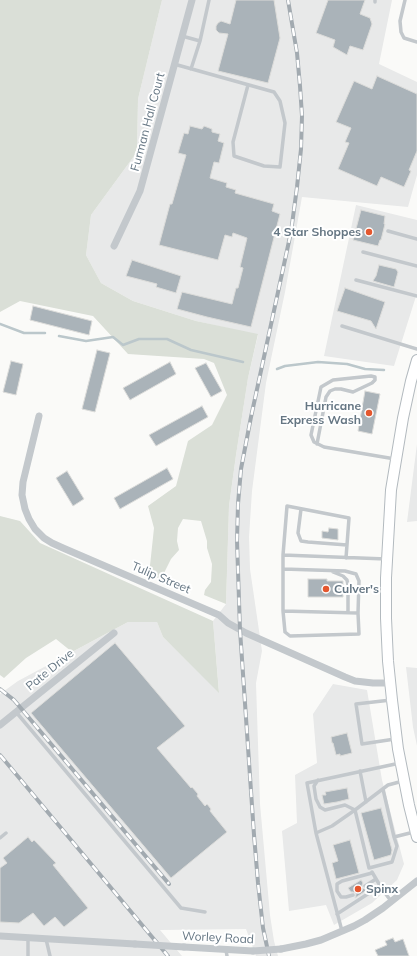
<!DOCTYPE html>
<style>
body{margin:0}
canvas{display:block;background:#fafaf8}
</style>
<canvas width="417" height="956"></canvas>
<script>
const ctx = document.querySelector('canvas').getContext('2d');
ctx.lineJoin = 'round';
function fillPath(path, color) { ctx.fillStyle = color; ctx.fill(path, 'evenodd'); }
const shape = rows => new Path2D(rows.map(r => 'M' + r).join(''));
function stroke(path, color, width, dash) { ctx.strokeStyle = color; ctx.lineWidth = width; ctx.lineCap = dash ? 'butt' : 'round'; ctx.setLineDash(dash || []); ctx.stroke(path); }
function label(font, color, halo, rows, align = 'center') {
  ctx.font = font + ' Mulish,sans-serif'; ctx.lineWidth = 4; ctx.setLineDash([]); ctx.textBaseline = 'middle'; ctx.strokeStyle = halo; ctx.fillStyle = color; for (const [text, x, y, turn = 0] of rows) {
    ctx.save(); ctx.translate(x, y); ctx.rotate((+turn || 0) * Math.PI / 180); ctx.textAlign = isNaN(turn) ? turn : align; if (halo) ctx.strokeText(text, 0, 0); ctx.fillText(text, 0, 0); ctx.restore();
  }
}
fillPath(shape([
 [162,0,392,0,379,64,417,82,417,175,408,207,302,197,285,292,266,383,252,491,249,537,250,569,262,651,256,683,260,804,270,915,274,941,278,956,256,956,246,929,160,930,182,956,0,956,0,694,18,681,128,622,157,622,163,637,219,692,213,621,226,604,229,506,236,455,248,378,258,335,196,321,133,301,101,283,86,255,91,215,137,152,138,99],
 [356,205,417,220,417,293,394,366,324,356],
 [417,444,417,521,407,522],
 [406,667,417,668,417,746,413,727],
 [333,684,367,690,382,780,404,864,397,880,372,903,334,925,326,905,289,911,282,831,297,823,295,775,317,763,313,714]
]), '#e8e9e9');
fillPath(shape([
 [0,0,162,0,138,99,137,152,91,215,86,255,101,283,133,301,196,321,258,334,248,378,236,455,229,506,226,604,204,595,205,590,211,582,212,564,207,548,207,541,201,521,183,519,178,528,177,541,179,550,171,559,161,579,149,575,154,528,148,506,176,486,188,441,212,425,227,395,214,363,204,359,128,354,93,316,20,301,0,312],
 [0,516,20,521,40,543,213,621,219,693,163,637,157,622,128,622,72,652,56,639,26,658,4,678,0,675]
]), '#dadfd7');
stroke(shape([
 [0,324,24,333,45,333],
 [59,336,86,341,113,337,123,345,139,339,167,339,191,350,243,362],
 [277,369,285,366,318,362,347,364,365,369,384,370]
]), '#bbc7cb', 2.5);
const building = shape([
 [236,0,274,0,280,38,268,83,218,71,228,34,219,33,216,30,216,26,218,23,221,21,230,24,236,0],
 [328,0,365,0,360,14,370,18,372,24,363,50,350,46,347,55,333,47,335,40,316,33,328,0],
 [377,76,417,94,417,151,409,170,411,171,404,187,381,177,377,186,338,169,349,143,345,142,351,128,336,122,354,81,372,89,377,76],
 [190,126,202,129,204,126,212,129,212,132,220,134,218,141,224,143,219,163,214,162,210,178,227,183,226,187,236,190,235,193,274,204,272,211,280,214,251,327,207,317,177,309,182,292,232,304,236,288,238,288,243,268,240,267,247,238,233,233,232,237,225,235,218,260,159,245,170,204,172,204,186,155,178,153,184,133,188,134,190,126],
 [361,210,385,216,384,224,385,224,381,240,380,240,378,246,353,240,361,210],
 [132,260,181,276,176,293,156,287,157,284,126,276,132,260],
 [379,265,396,269,398,272,394,287,373,281,374,279,376,276,379,265],
 [345,288,385,302,376,329,371,321,337,311,345,288],
 [33,306,92,321,89,335,30,320,33,306],
 [97,350,110,353,95,412,82,409,97,350],
 [11,361,23,364,16,395,3,392,11,361],
 [170,362,176,374,130,400,123,388,170,362],
 [206,363,222,391,211,397,195,368,206,363],
 [365,391,380,394,372,434,358,431,365,391],
 [202,406,208,417,156,446,149,435,202,406],
 [167,468,173,479,120,509,114,498,167,468],
 [67,471,84,499,73,506,56,478,67,471],
 [329,528,338,529,338,540,322,538,322,531,328,532,329,528],
 [308,579,327,579,327,581,343,581,343,597,308,597,308,579],
 [115,643,185,726,157,748,191,788,192,787,198,794,197,796,205,806,207,804,211,809,210,811,227,832,171,878,31,713,115,643],
 [347,733,352,753,340,756,340,754,336,755,333,743,332,743,331,737,347,733],
 [347,788,349,799,337,802,324,804,322,795,326,795,325,792,347,788],
 [381,808,392,850,391,855,374,860,361,813,381,808],
 [28,837,32,842,34,840,56,863,53,865,88,908,64,927,55,917,44,926,33,913,19,923,0,922,0,868,7,863,3,858,28,837],
 [350,840,359,873,336,879,332,863,338,861,333,845,350,840],
 [361,880,363,883,362,885,362,887,364,889,367,889,367,890,355,898,356,895,356,893,353,892,351,892,348,888,361,880],
 [393,938,395,942,403,939,409,956,378,956,375,950,387,945,385,941,393,938]
]);
fillPath(building, '#aab3b9');
stroke(building, '#dcdcda', 1);
const secondary = shape([
 [417,360,411,381,403,418,391,490,386,578,386,618,388,661,392,700,398,749,409,805,417,837]
]);
stroke(secondary, '#b3babf', 12);
stroke(shape([
 [405,0,400,21,401,32,404,38,417,42],
 [375,2,375,0],
 [182,36,200,41,209,0],
 [174,64,274,92,280,101,285,123,280,167,264,166,234,156,233,142,248,85],
 [191,69,200,41],
 [388,231,417,239],
 [363,252,417,266],
 [356,280,417,296],
 [342,326,417,349],
 [317,444,326,397,330,391,335,389,341,389,353,392,372,383,375,380,375,377,371,376,333,380,321,387,311,435,314,442,324,447,395,459],
 [301,509,298,533,301,541,308,542,347,545],
 [283,555,287,506,349,518,346,558],
 [283,569,345,571,356,574,359,581,358,613,359,634,290,636,285,632,283,611,283,555,386,559],
 [333,572,343,576,347,580,348,585,348,612],
 [283,611,358,613],
 [391,700,356,704,362,744,395,739],
 [16,712,181,908,205,912],
 [360,771,366,802],
 [318,780,314,786,316,799,320,807,325,810,345,805,355,810,332,826,316,833,342,931],
 [403,781,388,785,355,810,369,868,392,862,397,846,394,837,414,832],
 [383,789,394,837],
 [316,833,307,783,400,763],
 [0,838,6,833],
 [372,872,382,889,391,901],
 [365,886,376,879],
 [353,895,346,897,341,897,337,891,337,884,342,881,372,873],
 [337,914,357,901,380,886],
 [46,939,50,956],
 [226,950,227,956],
 [28,956,28,938]
]), '#c3c8cc', 3.5);
stroke(shape([
 [114,246,140,191,192,0],
 [39,416,23,482,22,495,25,509,29,519,35,529,44,538,52,543,63,548,219,615,228,623,246,633,345,677,355,681,373,683,390,683],
 [0,725,114,633],
 [0,936,135,944],
 [184,947,253,951],
 [281,949,306,944,321,940,354,926,365,920,383,908,417,881]
]), '#c3c8cc', 7);
stroke(secondary, '#fff', 10);
const rail = shape([
 [0,689,14,700,169,884],
 [0,755,168,956],
 [269,956,263,928,258,883,254,835,240,630,237,541,238,504,241,469,251,417,291,232,297,187,301,149,302,116,300,86,297,53,288,0]
]);
stroke(rail, '#a2aab0', 4);
stroke(rail, '#fff', 2.5, [8]);
stroke(shape([
 [135,944,184,947],
 [253,951,281,949]
]), '#c3c8cc', 7);
for (const [x, y, r, color] of [
 [369,232,4,"#e4572e"],
 [369,413,4,"#e4572e"],
 [326,589,4,"#e4572e"],
 [358,889,4,"#e4572e"]
]) { const dot = new Path2D(); dot.arc(x, y, r, 0, 2 * Math.PI); ctx.fillStyle = color; ctx.fill(dot); stroke(dot, '#fff', 1.5); }
label('12px', '#657683', '#fff', [
 ["Furman Hall Court",148,122,-75],
 ["Tulip Street",161,578,23],
 ["Pate Drive",50,670,-39],
 ["Worley Road",218,938,3]
]);
label('bold 12px', '#657683', '#fff', [
 ["4 Star Shoppes",361,232],
 ["Hurricane",361,406],
 ["Express Wash",361,420],
 ["Culver's",334,589,"left"],
 ["Spinx",366,889,"left"]
], 'right');
</script>
